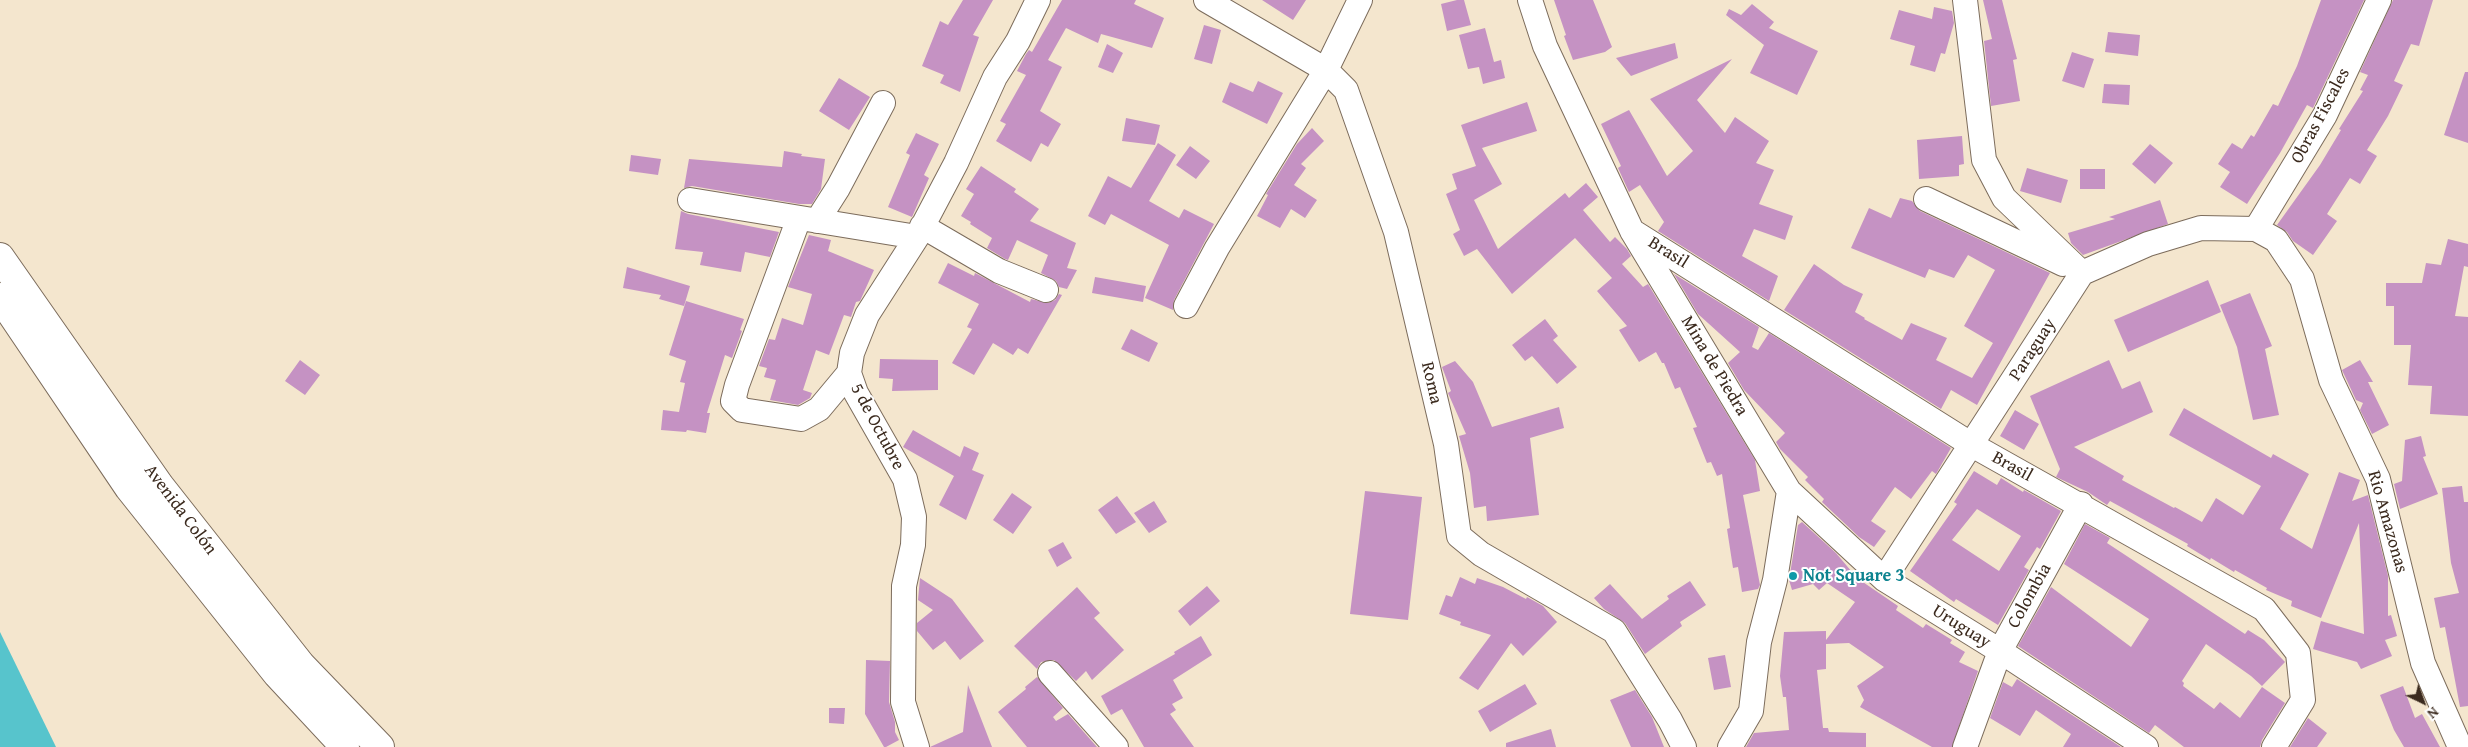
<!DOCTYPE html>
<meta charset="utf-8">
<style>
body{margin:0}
#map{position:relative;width:2468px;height:747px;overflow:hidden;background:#f4e6ce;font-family:"Gentium Book Plus",serif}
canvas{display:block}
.north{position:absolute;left:2398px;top:677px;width:50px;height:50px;-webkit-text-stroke:4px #fff;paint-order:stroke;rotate:138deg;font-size:14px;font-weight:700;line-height:20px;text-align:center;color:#3b2a1e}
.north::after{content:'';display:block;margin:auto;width:18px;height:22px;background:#3b2a1e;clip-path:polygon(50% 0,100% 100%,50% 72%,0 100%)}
</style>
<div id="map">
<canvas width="2468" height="747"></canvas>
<div class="north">N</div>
</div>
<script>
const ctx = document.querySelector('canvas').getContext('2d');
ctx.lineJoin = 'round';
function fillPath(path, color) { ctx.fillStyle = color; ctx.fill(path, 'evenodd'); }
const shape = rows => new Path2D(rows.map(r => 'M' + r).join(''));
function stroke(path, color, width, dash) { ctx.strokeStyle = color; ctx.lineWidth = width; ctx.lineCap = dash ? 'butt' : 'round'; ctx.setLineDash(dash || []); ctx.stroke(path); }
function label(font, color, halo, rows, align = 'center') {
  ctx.font = font + ' "Gentium Book Plus",serif'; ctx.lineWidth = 4; ctx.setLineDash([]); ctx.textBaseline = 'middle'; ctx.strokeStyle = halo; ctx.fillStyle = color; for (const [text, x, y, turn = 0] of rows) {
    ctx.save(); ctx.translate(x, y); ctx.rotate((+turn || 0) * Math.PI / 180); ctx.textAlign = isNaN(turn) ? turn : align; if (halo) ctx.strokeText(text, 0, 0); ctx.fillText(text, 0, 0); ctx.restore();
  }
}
fillPath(shape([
 [0,632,56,747,0,747]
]), '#57c4cc');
fillPath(shape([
 [963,0,993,0,973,35,979,37,960,92,940,83,944,75,922,66,940,21,948,25],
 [1062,0,1136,0,1134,4,1164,18,1152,48,1101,34,1098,43,1066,28,1048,60,1062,67,1040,111,1061,124,1048,147,1041,143,1031,162,996,141,1006,124,1000,121,1026,75,1017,71,1026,54,1029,50,1032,52],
 [1262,0,1306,0,1293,20],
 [1457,0,1464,0,1471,25,1447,31,1441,4],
 [1554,0,1593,0,1612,47,1605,52,1573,60,1564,36,1566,35],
 [1983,0,2002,0,2017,59,2013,60,2020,101,1991,106,1984,41,1992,39],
 [2321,0,2364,0,2313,108,2307,105,2280,153,2247,204,2220,187,2230,172,2218,164,2232,143,2242,149,2251,135,2254,137,2273,104,2278,106,2297,66],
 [2393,0,2433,0,2419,46,2411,44,2394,81,2403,85,2388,116,2367,150,2377,156,2360,184,2350,178,2327,214,2337,221,2313,255,2293,241,2287,232,2277,225,2320,165,2341,130,2339,129,2363,91,2360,90,2368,75,2360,72],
 [1752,4,1774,22,1769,28,1818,51,1797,95,1750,73,1764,45,1726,15,1729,9,1741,15],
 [1934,7,1952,11,1954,23,1945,54,1941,53,1935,72,1910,65,1915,46,1890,39,1899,10,1932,19],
 [1204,25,1221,30,1212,64,1194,59],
 [1485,28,1494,62,1501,60,1505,78,1483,84,1479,67,1468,69,1459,35],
 [2108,32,2140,35,2138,56,2105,52],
 [1675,43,1678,58,1631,76,1616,58],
 [1107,44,1123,53,1113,73,1098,67],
 [2072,52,2094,59,2084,88,2062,81],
 [1732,59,1697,100,1725,133,1735,117,1769,141,1756,163,1774,170,1759,204,1793,216,1785,240,1754,229,1742,256,1778,276,1769,301,1658,231,1664,222,1640,185,1629,192,1618,168,1621,166,1601,124,1629,110,1667,176,1693,151,1650,99],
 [2465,72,2468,72,2468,143,2444,135],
 [839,78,870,97,849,130,819,111],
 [1258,81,1283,93,1267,124,1222,102,1230,82,1253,92],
 [2104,84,2130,85,2129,105,2102,103],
 [1527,102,1537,131,1482,148,1502,184,1474,200,1498,249,1565,193,1569,198,1586,183,1598,197,1583,210,1610,242,1615,237,1627,249,1631,256,1622,264,1643,287,1648,284,1755,460,1760,491,1743,495,1760,585,1758,589,1742,592,1738,567,1733,568,1727,529,1730,528,1722,474,1717,476,1711,462,1707,463,1693,428,1697,427,1680,387,1675,389,1664,363,1662,363,1656,352,1639,362,1619,330,1627,326,1597,291,1612,278,1575,238,1512,294,1477,249,1464,256,1453,234,1460,230,1446,194,1457,189,1452,174,1476,166,1461,125],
 [1126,118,1160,125,1155,145,1122,141],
 [1312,128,1324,141,1301,164,1306,168,1294,185,1317,200,1305,218,1291,209,1280,228,1257,216,1268,195,1266,194,1297,144],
 [916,133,939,144,924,175,929,178,912,217,888,207,910,155,906,153],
 [1962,136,1964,164,1959,165,1959,176,1919,179,1917,140],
 [1158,143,1176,155,1149,201,1179,218,1184,209,1214,224,1174,300,1173,310,1145,298,1169,245,1111,214,1105,225,1088,216,1108,176,1131,188],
 [2150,144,2173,163,2155,184,2132,164],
 [1190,146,1210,161,1196,179,1176,165],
 [784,151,802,154,801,156,825,159,821,189,812,204,799,204,692,186,684,188,689,159,782,167],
 [631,155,661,159,658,175,629,171],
 [981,166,1016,189,1014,192,1039,209,1030,221,1076,243,1067,268,1077,270,1067,289,1059,287,1056,281,1041,273,1048,255,1017,240,1008,260,1005,259,987,248,992,238,970,224,971,222,961,216,974,194,966,189],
 [2027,168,2068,180,2061,203,2020,191],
 [2080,169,2105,169,2105,189,2080,189],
 [1900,198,1912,201,1920,211,2050,273,1977,405,1951,390,1941,409,1784,310,1814,264,1844,285,1863,294,1855,312,1865,318,1864,319,1902,340,1911,323,1947,338,1936,360,1972,378,1993,343,1964,326,1995,270,1968,255,1954,278,1929,269,1925,278,1851,248,1869,208,1891,218],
 [2160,200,2168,224,2083,255,2071,243,2068,233,2115,219,2109,217],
 [681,211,688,214,779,232,770,257,745,252,741,272,700,265,703,252,675,249],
 [809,235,831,240,828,251,874,270,860,301,856,302,851,317,844,315,829,355,816,350,803,390,812,393,810,398,798,405,770,400,776,380,764,377,767,368,759,366,769,339,775,340,782,318,803,325,812,294,788,287],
 [2448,239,2468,244,2468,267,2464,266,2455,316,2468,317,2468,416,2430,414,2432,386,2408,385,2411,345,2394,345,2394,306,2386,306,2386,283,2422,283,2426,263,2441,265],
 [948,263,974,276,975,273,1030,302,1031,299,1048,303,1055,300,1059,294,1062,295,1028,354,1018,348,1013,355,993,343,974,375,952,363,972,329,967,327,979,304,938,283],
 [627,267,690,286,684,306,659,299,661,295,623,288],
 [1674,274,1759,327,1752,347,1758,350,1769,333,1951,448,1936,474,1932,471,1911,499,1895,487,1871,521,1886,531,1874,547,1859,537,1822,502,1824,499,1805,480,1808,477,1780,449,1776,442,1785,433,1744,390,1728,363,1740,352,1698,314],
 [1095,277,1146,286,1143,302,1092,293],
 [2208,280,2221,312,2128,352,2114,320],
 [2250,293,2272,346,2265,349,2279,415,2253,420,2237,347,2220,305],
 [686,301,744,319,740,330,742,331,732,358,725,355,707,413,710,413,706,433,687,430,686,432,661,430,663,410,679,412,685,383,680,382,686,361,669,355],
 [1545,319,1558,336,1553,340,1577,367,1557,384,1532,356,1525,361,1512,345],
 [1131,329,1158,343,1149,362,1121,349],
 [880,359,938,360,938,390,892,391,893,379,879,378],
 [300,360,320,375,305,395,285,381],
 [2109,360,2122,389,2140,381,2153,412,2074,447,2124,476,2122,480,2174,508,2175,507,2202,522,2216,498,2243,515,2261,486,2169,435,2184,408,2271,458,2273,454,2309,474,2280,529,2312,549,2339,472,2360,480,2352,501,2368,495,2388,576,2388,616,2391,615,2397,636,2385,640,2392,656,2361,669,2357,662,2313,649,2321,621,2364,634,2359,523,2321,618,2291,606,2292,601,2266,590,2267,588,2235,570,2234,572,2211,558,2210,560,2187,546,2188,544,2110,501,2107,505,2088,492,2056,477,2060,469,2030,396],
 [2360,360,2373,382,2368,382,2389,425,2372,434,2360,410,2363,403,2356,400,2342,370],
 [1455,361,1473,382,1492,427,1559,407,1564,428,1530,438,1539,515,1487,521,1486,506,1474,508,1470,473,1459,436,1466,434,1448,393,1451,391,1442,367],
 [2015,410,2039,424,2024,450,2000,436],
 [913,430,960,457,964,446,979,453,972,470,984,475,966,520,939,505,954,476,903,447],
 [2421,436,2426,456,2423,457,2438,494,2400,509,2394,484,2402,481,2405,440],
 [1974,471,1997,485,2001,478,2023,492,2024,490,2061,511,2040,549,2037,547,2024,567,2029,570,1998,625,1956,599,1954,602,1910,571,1957,504,1954,502],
 [1977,509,2021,536,1999,571,1952,540],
 [2462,486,2464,502,2468,502,2468,706,2460,707,2445,627,2440,628,2434,598,2459,593,2451,563,2442,488],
 [1365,491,1422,497,1408,620,1350,614],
 [1012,493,1032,507,1013,534,993,520],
 [1117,496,1136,522,1116,534,1098,510],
 [1154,501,1167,522,1149,533,1134,513],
 [1802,522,1836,553,1857,578,1898,606,1896,610,1923,628,1926,624,1952,640,1950,643,1965,652,1959,662,1978,671,1952,747,1932,747,1860,707,1864,700,1857,686,1884,667,1849,643,1826,644,1826,669,1817,670,1823,728,1828,728,1829,732,1866,733,1866,747,1746,747,1754,733,1789,730,1786,697,1783,697,1780,676,1784,632,1826,631,1826,640,1855,602,1827,583,1819,590,1813,584,1792,590,1789,580,1798,525],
 [2085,524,2110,538,2107,543,2245,634,2248,630,2264,640,2285,662,2262,686,2251,676,2206,644,2182,681,2184,683,2183,686,2214,709,2220,702,2240,718,2262,687,2285,703,2262,740,2260,747,2184,747,2155,725,2149,733,2018,646,2051,587,2131,647,2149,619,2064,564],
 [1063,542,1072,558,1057,567,1048,550],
 [1460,577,1475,584,1477,578,1503,587,1526,599,1527,597,1543,606,1557,622,1523,656,1511,643,1478,690,1459,678,1491,635,1460,625,1461,622,1439,614,1446,595,1452,597],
 [920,578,952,599,984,641,960,660,945,641,933,650,917,631,917,623,933,610,918,600],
 [1690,581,1706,605,1680,622,1682,626,1645,654,1625,623,1604,609,1594,598,1610,584,1642,619,1669,599,1667,596],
 [1207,586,1220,601,1190,626,1178,611],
 [1077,587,1100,613,1094,618,1124,650,1092,680,1086,671,1076,681,1054,660,1041,662,1037,669,1014,646],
 [1201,636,1212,655,1173,680,1183,698,1172,704,1176,710,1170,714,1194,747,1144,747,1122,709,1111,715,1101,696,1175,654,1174,652],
 [1725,655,1731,687,1714,690,1708,658],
 [866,660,890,661,889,702,895,722,895,732,899,740,886,747,884,747,865,714],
 [1037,677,1063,708,1053,717,1056,721,1068,714,1097,747,1027,747,998,712,1026,689,1025,687],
 [2017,679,2121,747,2063,747,2071,734,2036,710,2020,736,1990,718,2003,682,2012,687],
 [1525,684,1537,704,1490,732,1478,711],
 [968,685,992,747,930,747,963,732],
 [2403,686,2415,718,2422,714,2440,747,2404,747,2394,730,2380,695],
 [1635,690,1652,717,1664,747,1631,747,1610,700],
 [829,708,845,708,844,724,829,723],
 [2308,718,2327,733,2317,747,2290,747],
 [1551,729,1556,747,1506,747,1506,743]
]), '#c592c3');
const street = shape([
 [1206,0,1326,70,1346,90,1396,232,1446,444,1459,536,1481,554,1614,631,1670,720,1684,747],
 [1530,0,1545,46,1632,231,1789,491,1775,580,1759,642,1751,711,1730,747],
 [1965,0,1984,160,2004,198,2082,273],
 [1926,199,2063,264],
 [690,200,917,237],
 [799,218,737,385,733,401,742,410,801,419,819,409,849,373],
 [817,221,838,188,883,103],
 [922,226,999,271,1046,290],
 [2256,229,2325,115,2379,0],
 [1632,231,1972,445,2264,609,2298,653,2303,700,2274,747],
 [1186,306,1217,248,1326,70,1360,0],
 [1789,491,1884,579,2000,651,2146,747],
 [1884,579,2082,273,2148,244,2201,228,2256,229,2276,240,2302,279,2331,380,2378,479,2423,663,2460,747],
 [1050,673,1116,747],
 [917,747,903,702,904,586,913,545,914,517,905,479,856,393,849,373,852,353,867,315,917,237,956,163,995,77,1018,41,1038,0],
 [1965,747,2000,651,2081,504]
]);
const secondary = shape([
 [0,257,160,486,301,665,380,747],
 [0,297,129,488,277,674,345,747]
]);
stroke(street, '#7c6c5c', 26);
stroke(secondary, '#7c6c5c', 30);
stroke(street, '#fff', 24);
stroke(secondary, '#fff', 28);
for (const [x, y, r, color] of [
 [1793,576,5,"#0f9aa8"]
]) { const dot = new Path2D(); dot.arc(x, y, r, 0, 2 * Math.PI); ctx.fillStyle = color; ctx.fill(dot); stroke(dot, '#fff', 2); }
label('18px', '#3b2a1e', '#fff', [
 ["Obras Fiscales",2321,116,-62],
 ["Brasil",1668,253,32],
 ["Paraguay",2033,350,-57],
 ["Mina de Piedra",1714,366,59],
 ["Roma",1431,383,77],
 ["5 de Octubre",877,427,62],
 ["Brasil",2012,467,29],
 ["Avenida Colón",180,510,53],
 ["Rio Amazonas",2387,522,74],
 ["Colombia",2030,596,-61],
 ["Uruguay",1961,627,32]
]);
label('bold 18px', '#0d838f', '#fff', [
 ["Not Square 3",1803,576]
], 'left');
</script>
